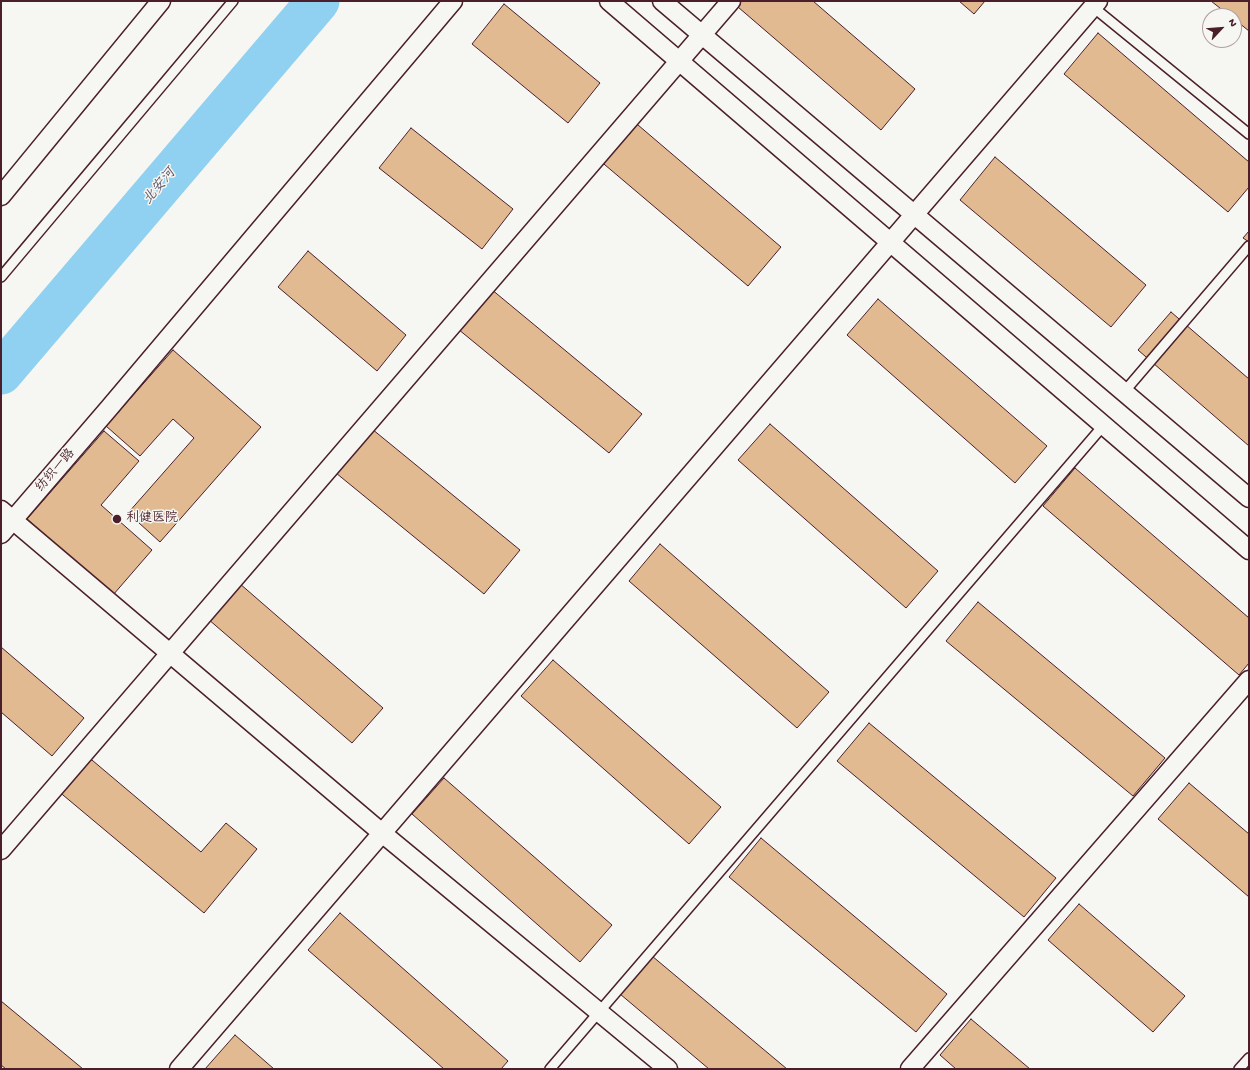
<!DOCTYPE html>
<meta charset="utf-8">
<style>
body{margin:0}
#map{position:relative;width:1250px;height:1070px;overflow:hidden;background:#f6f6f2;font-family:"Gochi Hand",sans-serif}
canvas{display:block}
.frame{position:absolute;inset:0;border:2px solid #4a1f2b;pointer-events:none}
.north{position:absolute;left:1202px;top:8px;width:40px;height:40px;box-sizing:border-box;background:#f6f6f2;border:1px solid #b1a0a2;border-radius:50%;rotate:64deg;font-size:11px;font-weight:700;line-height:16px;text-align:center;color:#4a1f2b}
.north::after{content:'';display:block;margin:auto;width:14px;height:18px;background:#4a1f2b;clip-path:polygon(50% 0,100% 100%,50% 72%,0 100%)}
</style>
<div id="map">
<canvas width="1250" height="1070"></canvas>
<div class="frame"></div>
<div class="north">N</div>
</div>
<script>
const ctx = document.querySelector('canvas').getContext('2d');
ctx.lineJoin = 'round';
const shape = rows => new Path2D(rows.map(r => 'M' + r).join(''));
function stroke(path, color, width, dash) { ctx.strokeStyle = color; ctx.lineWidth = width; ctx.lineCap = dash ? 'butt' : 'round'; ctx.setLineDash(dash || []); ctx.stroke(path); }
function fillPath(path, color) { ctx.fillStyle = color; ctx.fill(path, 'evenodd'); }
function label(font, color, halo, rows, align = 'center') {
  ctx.font = font + ' "Gochi Hand","LXGW WenKai TC",sans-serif'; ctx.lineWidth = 3; ctx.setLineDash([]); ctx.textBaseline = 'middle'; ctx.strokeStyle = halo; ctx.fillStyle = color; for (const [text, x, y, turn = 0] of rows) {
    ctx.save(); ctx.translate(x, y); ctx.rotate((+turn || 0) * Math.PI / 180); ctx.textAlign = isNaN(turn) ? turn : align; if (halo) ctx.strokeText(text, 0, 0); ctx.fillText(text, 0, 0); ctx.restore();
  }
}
stroke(shape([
 [1,373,318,1]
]), '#90d0f1', 43);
const building = shape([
 [731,1,813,1,915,89,881,130,731,1],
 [959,1,985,1,974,14,959,1],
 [1211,1,1249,1,1249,31,1234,19,1234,16,1230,16,1211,1],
 [504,4,600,83,568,123,472,44,504,4],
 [1098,33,1249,162,1249,187,1228,212,1064,74,1098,33],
 [631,119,781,247,748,286,598,159,631,119],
 [411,128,513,209,482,249,379,168,411,128],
 [995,157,1146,285,1111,327,960,200,995,157],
 [1249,231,1249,242,1243,238,1249,231],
 [308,251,406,335,377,371,278,287,308,251],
 [491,289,642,414,609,453,458,329,491,289],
 [878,299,1047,446,1015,483,847,335,878,299],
 [1171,312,1249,379,1249,446,1138,350,1171,312],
 [173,350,261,427,160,542,128,513,194,438,173,419,140,456,106,426,173,350],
 [770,424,938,571,906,608,738,460,770,424],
 [372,429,520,550,484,594,336,473,372,429],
 [104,431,139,461,101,505,152,550,113,595,27,519,104,431],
 [1075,468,1249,618,1249,663,1239,675,1043,506,1075,468],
 [660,544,829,692,797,728,629,581,660,544],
 [239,583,383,708,352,743,208,619,239,583],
 [978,602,1165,758,1133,796,946,641,978,602],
 [1,647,84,718,52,756,1,712,1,647],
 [553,660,721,807,689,844,521,696,553,660],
 [869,723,1056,878,1024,917,837,761,869,723],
 [86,755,201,852,226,823,257,849,204,913,57,790,86,755],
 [444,778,612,925,580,962,412,814,444,778],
 [1189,783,1249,834,1249,897,1158,819,1189,783],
 [761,838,947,994,916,1032,729,877,761,838],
 [1079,904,1185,996,1153,1032,1048,940,1079,904],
 [340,913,508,1061,501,1069,444,1069,308,950,340,913],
 [652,956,787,1069,709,1069,620,994,652,956],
 [1,1001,83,1069,6,1069,1,1065,1,1001],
 [971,1019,1030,1069,956,1069,940,1055,971,1019],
 [235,1035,274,1069,205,1069,235,1035]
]);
fillPath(building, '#e1ba91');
stroke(building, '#4a1f2b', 1);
const lane = shape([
 [1093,7,1249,134],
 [1,277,233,1],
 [1124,392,1249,246],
 [550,1069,1103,426],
 [1239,1069,1249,1058]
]);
const street = shape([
 [609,1,1249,550],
 [662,1,1249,498],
 [1,196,161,1],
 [1,510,382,833,668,1069],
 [1,534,110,407,453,1],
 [1,850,731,1],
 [179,1069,1098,1],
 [910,1069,1249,680]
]);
stroke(lane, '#4a1f2b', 12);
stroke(street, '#4a1f2b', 21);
stroke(lane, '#f6f6f2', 9);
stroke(street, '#f6f6f2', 18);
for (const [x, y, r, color] of [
 [117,519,5,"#4a1f2b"]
]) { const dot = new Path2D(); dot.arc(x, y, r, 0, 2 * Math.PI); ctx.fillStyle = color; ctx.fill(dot); stroke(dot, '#f6f6f2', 1.5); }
label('13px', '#4a1f2b', '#f6f6f2', [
 ["纺织一路",56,471,-49]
]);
label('13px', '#4a1f2b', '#f6f6f2', [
 ["利健医院",126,519]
], 'left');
label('italic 14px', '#5f5466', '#f6f6f2', [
 ["北安河",160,187,-50]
]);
</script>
